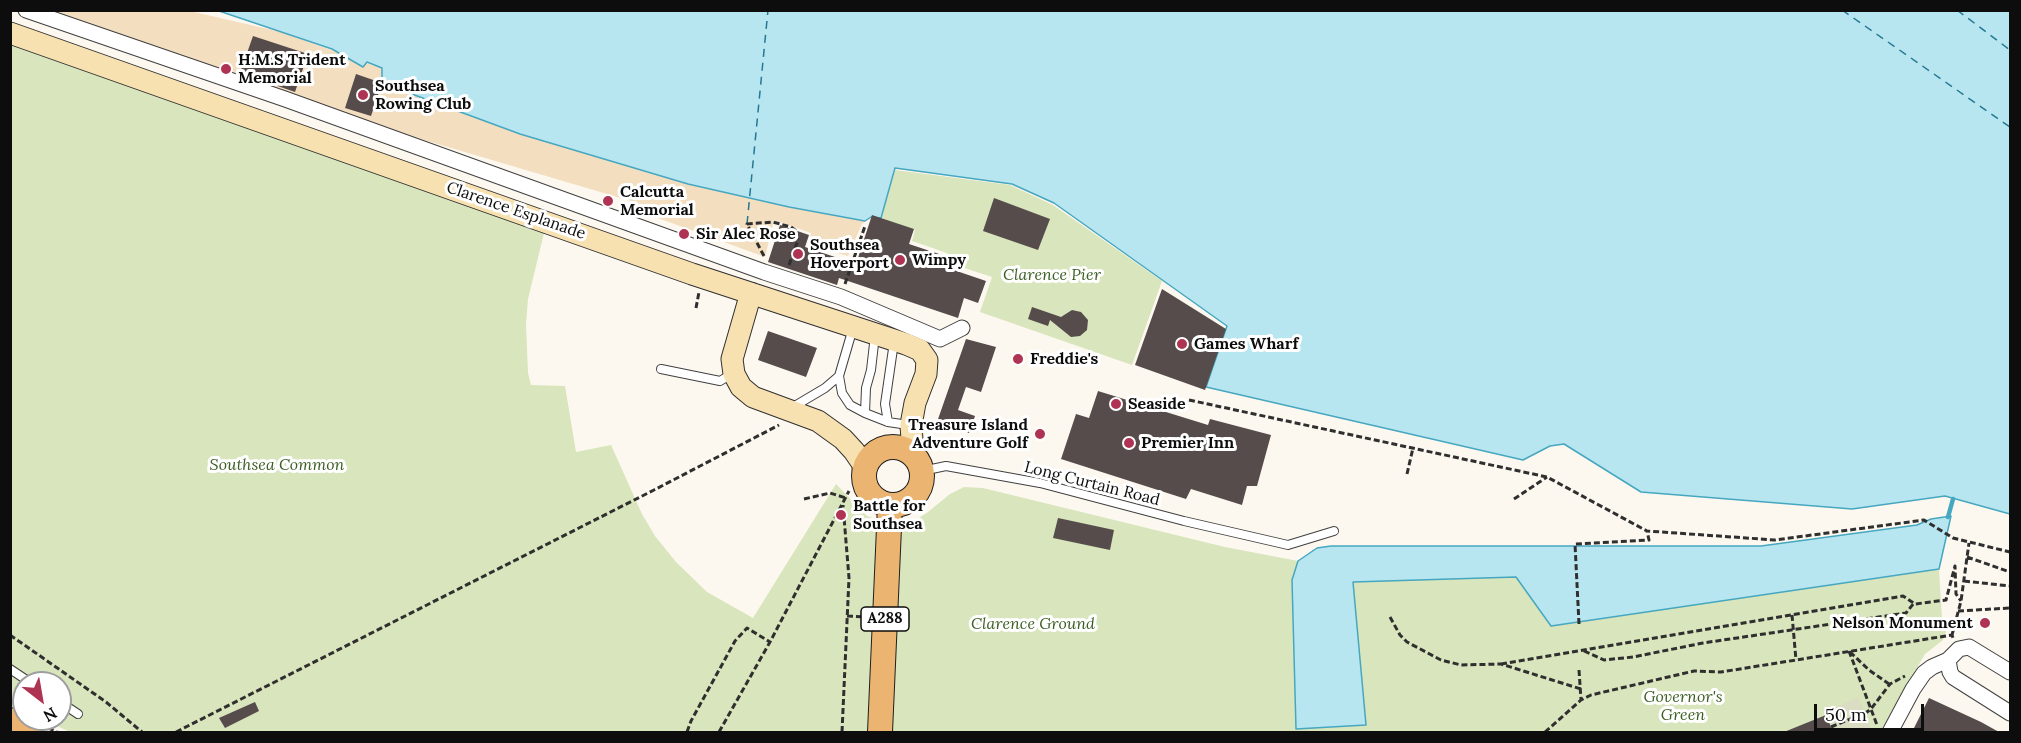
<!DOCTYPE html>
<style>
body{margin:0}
#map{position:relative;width:2021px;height:743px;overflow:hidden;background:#fdf8ef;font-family:Lora,serif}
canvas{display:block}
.frame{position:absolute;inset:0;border:12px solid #0d0d0d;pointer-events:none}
.north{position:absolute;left:12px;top:671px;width:60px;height:60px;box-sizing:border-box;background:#fff;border:2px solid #9e9e9e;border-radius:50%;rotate:149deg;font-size:16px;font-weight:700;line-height:24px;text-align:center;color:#0d0d0d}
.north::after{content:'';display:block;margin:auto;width:21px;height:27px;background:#af3352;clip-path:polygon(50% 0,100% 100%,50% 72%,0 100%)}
.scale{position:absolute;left:1814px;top:704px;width:110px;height:27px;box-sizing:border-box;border:3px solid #0d0d0d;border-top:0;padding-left:8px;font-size:18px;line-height:21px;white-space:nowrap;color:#0d0d0d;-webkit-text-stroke:4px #fff;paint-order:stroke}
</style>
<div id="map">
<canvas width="2021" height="743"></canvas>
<div class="frame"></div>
<div class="north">N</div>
<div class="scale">50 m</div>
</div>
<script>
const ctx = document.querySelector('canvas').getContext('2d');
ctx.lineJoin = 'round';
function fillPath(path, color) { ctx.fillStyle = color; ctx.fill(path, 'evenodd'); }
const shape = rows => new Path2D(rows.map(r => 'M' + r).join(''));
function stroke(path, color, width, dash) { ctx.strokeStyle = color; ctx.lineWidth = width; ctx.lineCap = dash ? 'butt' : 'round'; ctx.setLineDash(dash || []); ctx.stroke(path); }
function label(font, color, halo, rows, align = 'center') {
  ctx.font = font + ' Lora,serif'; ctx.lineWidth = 6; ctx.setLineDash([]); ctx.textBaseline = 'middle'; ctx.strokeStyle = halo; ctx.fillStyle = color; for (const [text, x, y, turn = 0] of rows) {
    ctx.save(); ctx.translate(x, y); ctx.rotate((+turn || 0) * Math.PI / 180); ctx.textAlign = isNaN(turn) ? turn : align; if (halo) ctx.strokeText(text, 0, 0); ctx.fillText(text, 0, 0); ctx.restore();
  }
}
fillPath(shape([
 [11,41,544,233,528,299,526,324,528,373,531,385,565,386,576,452,611,445,642,514,655,536,676,562,707,592,753,618,836,484,867,516,892,526,914,521,928,512,950,494,964,487,983,488,1225,547,1298,561,1292,580,1296,729,1366,725,1352,582,1516,577,1551,626,1939,569,1942,618,1950,620,1943,640,1925,654,1880,732,70,732,42,719,60,719,60,683,24,683,24,710,11,702],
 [895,170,1010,185,1053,205,1162,281,1132,365,980,312,992,277,946,262,947,253,912,241,915,230,881,218]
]), '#d9e5bc');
fillPath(shape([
 [26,11,190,11,281,32,400,75,881,218,871,217,862,224,848,256,809,245,811,233,774,220,765,257,655,217,638,210,640,204,624,199,285,99]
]), '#f4dec0');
fillPath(shape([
 [1858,697,1873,732,1833,732,1825,713]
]), '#daddc2');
const water = shape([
 [219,11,2010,11,2010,514,1945,496,1852,509,1641,492,1564,444,1550,446,1523,460,1206,387,1227,326,1054,203,1012,184,895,168,881,218,871,217,865,221,789,207,688,184,520,134,382,83,382,68,367,62,363,67,332,49,219,11],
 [1951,516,1939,569,1551,626,1516,577,1353,582,1366,725,1296,729,1292,580,1298,561,1317,548,1331,546,1761,546,1917,525,1931,519,1951,516]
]);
fillPath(water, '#b8e6f0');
stroke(water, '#46a7c0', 1.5);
stroke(shape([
 [1948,517,1953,499]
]), '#46a7c0', 4.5);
stroke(shape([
 [1842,10,2010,127],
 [1957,10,2010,50],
 [747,224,768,10]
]), '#237892', 1.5, [8, 6]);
fillPath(shape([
 [253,36,308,54,295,92,240,73],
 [356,74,382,83,371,116,345,108],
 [994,198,1050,219,1038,250,983,231],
 [872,215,914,229,909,244,945,256,942,266,986,281,978,303,964,298,958,318,839,278,837,285,768,262,780,225,809,235,805,247,856,264],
 [1162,289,1226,329,1205,390,1135,365],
 [1032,307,1061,317,1072,310,1081,312,1088,320,1087,330,1080,336,1071,337,1050,320,1048,326,1028,319],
 [768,331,817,348,806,377,758,360],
 [966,339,996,347,981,392,966,387,958,410,975,416,969,433,937,422],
 [1098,391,1208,425,1210,419,1271,435,1257,486,1247,486,1242,505,1191,489,1186,499,1061,459,1076,414,1089,418],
 [1058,518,1114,530,1110,550,1053,538],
 [1929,698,1981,722,1999,732,1912,732],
 [255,702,259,711,225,728,219,718],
 [1826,715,1833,732,1784,732]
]), '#554c4b');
const lane = shape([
 [853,328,839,376,842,393,850,405,865,413,888,422,908,425],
 [661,369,720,381,732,374],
 [793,407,825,388,839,376],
 [865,413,866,388,871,370,875,335],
 [888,422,885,404,894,342],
 [922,471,946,466,1040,483,1184,521,1288,545,1334,531],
 [10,669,31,683],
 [60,702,78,714]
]);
const street = shape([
 [26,10,285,99,764,272,841,297,940,339,962,328],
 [2010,672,1969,647,1959,649,1948,660,1950,672,1953,677,2010,713],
 [1890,732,1913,689,1924,673,1932,667,1948,660]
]);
const secondary = shape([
 [10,33,692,274,906,344,920,350,927,360,926,374,915,403,911,425,913,455],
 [751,293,732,359,734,374,741,387,753,397,818,421,843,439,854,451,865,467]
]);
const primary = shape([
 '864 476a29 29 0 1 1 58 0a29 29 0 1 1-58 0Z',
 [10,720,31,732],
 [880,732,890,505]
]);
stroke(lane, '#404040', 10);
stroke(street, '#404040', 17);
stroke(secondary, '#2f2f2f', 23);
stroke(primary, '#1e1e1e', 26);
stroke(shape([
 [764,256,747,224,773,222,791,227,795,230,798,240,789,265],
 [845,284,865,226],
 [696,308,699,292],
 [1189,400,1547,477,1647,531,1775,540,1924,520,1953,538,2010,552],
 [1407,474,1413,448],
 [804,499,830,493,846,498],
 [1514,499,1547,477],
 [1967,557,2010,572],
 [1964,581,2010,586],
 [1958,611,2010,608],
 [1792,615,1796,660],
 [847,616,866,617],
 [1390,617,1400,635,1407,642,1441,660,1461,665,1501,664,1581,689],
 [1579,624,1575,544,1649,540,1647,531],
 [10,635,106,702,142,732],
 [1952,635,1961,601,1969,543],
 [1584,651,1604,660,1633,657,1703,643,1906,613,1914,603],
 [1849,651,1877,725],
 [1850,652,1869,670,1889,684],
 [1501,664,1903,596,1915,604,1946,600,1955,566,1956,594,1961,601],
 [1579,670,1581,700],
 [1831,727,1867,712,1871,709,1890,684,1905,676],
 [48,728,57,732],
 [176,732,654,490,779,425],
 [687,732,691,721,735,641,747,628,770,642],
 [719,732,770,642,849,491],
 [842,732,849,578,843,505],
 [1545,732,1581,700,1591,695,1694,671,1721,672,1952,635,1953,638]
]), '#2f2f2f', 3, [6, 3]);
stroke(lane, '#fff', 8);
stroke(street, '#fff', 15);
stroke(secondary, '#f7e1b0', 21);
stroke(primary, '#ebb571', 24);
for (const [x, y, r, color] of [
 [226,69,6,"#af3352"],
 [363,95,6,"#af3352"],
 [608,201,6,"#af3352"],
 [684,234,6,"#af3352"],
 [798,254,6,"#af3352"],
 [900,260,6,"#af3352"],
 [1182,344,6,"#af3352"],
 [1018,359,6,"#af3352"],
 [1116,404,6,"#af3352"],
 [1040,434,6,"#af3352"],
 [1129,443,6,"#af3352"],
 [841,515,6,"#af3352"],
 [1985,623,6,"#af3352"]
]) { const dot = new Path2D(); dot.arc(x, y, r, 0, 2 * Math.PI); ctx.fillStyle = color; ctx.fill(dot); stroke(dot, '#fff', 2); }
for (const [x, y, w] of [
 [885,619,48]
]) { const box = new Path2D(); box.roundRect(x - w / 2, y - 12, w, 24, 4.5); ctx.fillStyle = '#fff'; ctx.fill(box); stroke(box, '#0d0d0d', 1.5); }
label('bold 15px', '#0d0d0d', null, [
 ["A288",885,619]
]);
label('bold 16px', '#0d0d0d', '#fff', [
 ["H.M.S Trident",238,60],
 ["Memorial",238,78],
 ["Southsea",375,86],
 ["Rowing Club",375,104],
 ["Calcutta",620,192],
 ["Memorial",620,210],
 ["Sir Alec Rose",696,234],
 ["Southsea",810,245],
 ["Hoverport",810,263],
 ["Wimpy",912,260],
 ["Games Wharf",1194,344],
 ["Freddie's",1030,359],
 ["Seaside",1128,404],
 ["Treasure Island",1028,425,"right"],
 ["Adventure Golf",1028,443,"right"],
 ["Premier Inn",1141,443],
 ["Battle for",853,506],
 ["Southsea",853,524],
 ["Nelson Monument",1973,623,"right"]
], 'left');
label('16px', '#0d0d0d', '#fff', [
 ["Clarence Esplanade",516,211,19],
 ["Long Curtain Road",1092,484,14]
]);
label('italic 16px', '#3c5e24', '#fff', [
 ["Clarence Pier",1052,275],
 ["Southsea Common",277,465],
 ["Clarence Ground",1033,624],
 ["Governor's",1683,697],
 ["Green",1683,715]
]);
</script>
